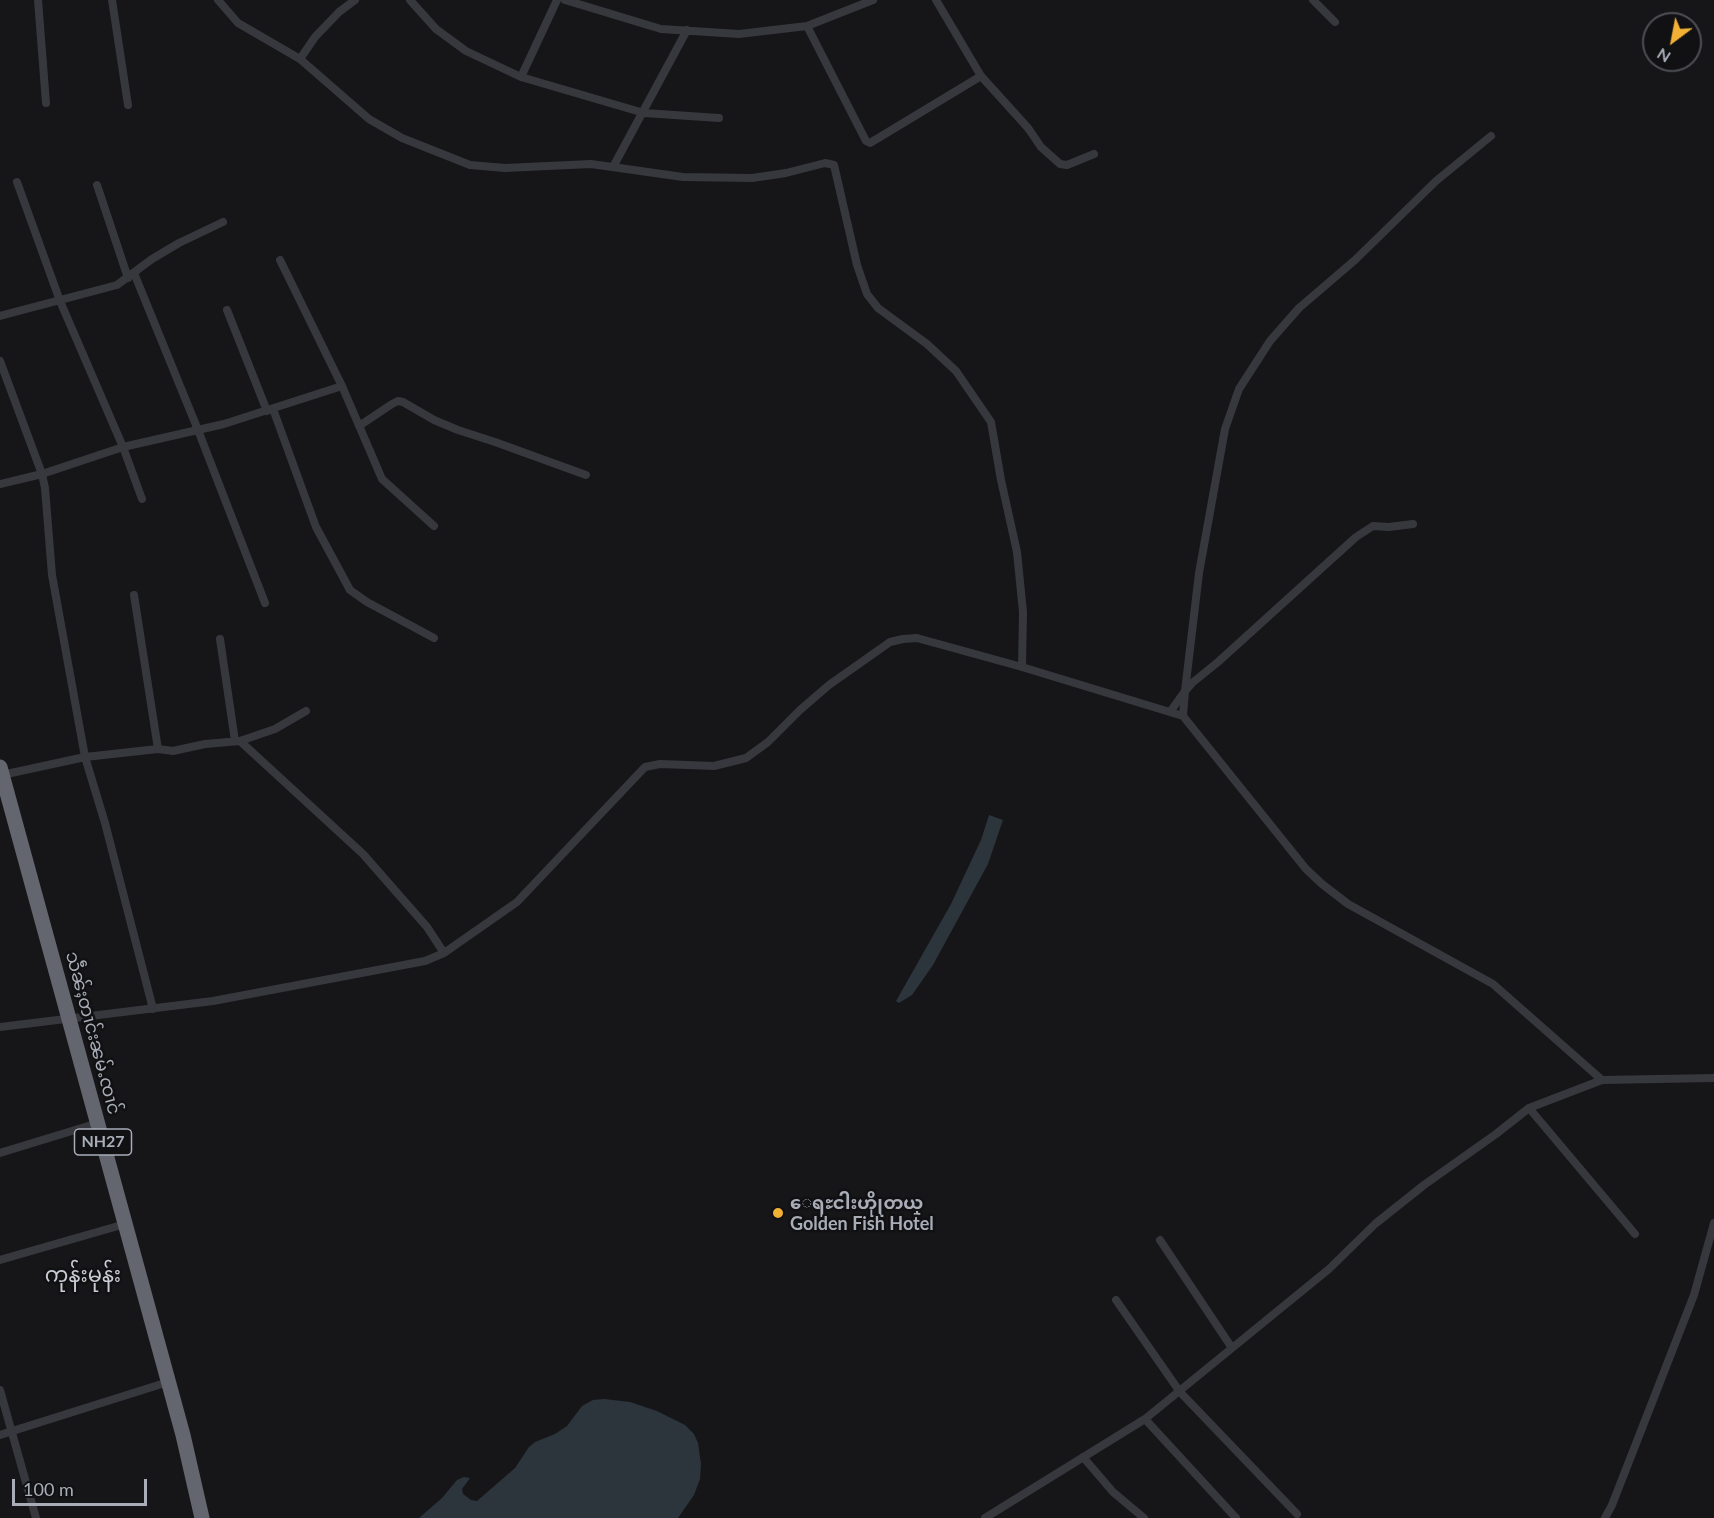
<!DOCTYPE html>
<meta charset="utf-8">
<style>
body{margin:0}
#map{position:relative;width:1714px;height:1518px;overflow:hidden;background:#161618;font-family:Lato,sans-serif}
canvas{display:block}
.north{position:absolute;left:1642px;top:12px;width:60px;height:60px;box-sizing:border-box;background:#111113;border:2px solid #4d4f55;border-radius:50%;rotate:212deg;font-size:16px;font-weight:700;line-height:24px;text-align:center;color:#a8adb8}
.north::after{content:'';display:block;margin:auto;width:21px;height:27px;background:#f2b134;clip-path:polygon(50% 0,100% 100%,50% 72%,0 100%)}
.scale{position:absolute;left:12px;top:1479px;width:135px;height:27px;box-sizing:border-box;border:3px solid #a8adb8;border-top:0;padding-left:8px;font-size:18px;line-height:21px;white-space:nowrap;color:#a8adb8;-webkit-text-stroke:4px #111113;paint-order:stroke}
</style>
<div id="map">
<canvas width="1714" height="1518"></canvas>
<div class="north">N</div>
<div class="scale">100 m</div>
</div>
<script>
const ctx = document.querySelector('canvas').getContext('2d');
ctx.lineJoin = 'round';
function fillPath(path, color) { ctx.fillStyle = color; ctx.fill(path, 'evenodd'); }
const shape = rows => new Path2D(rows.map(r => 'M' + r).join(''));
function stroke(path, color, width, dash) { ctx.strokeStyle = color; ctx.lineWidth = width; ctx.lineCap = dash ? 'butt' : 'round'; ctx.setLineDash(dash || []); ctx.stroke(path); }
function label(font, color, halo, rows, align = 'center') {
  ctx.font = font + ' Lato,"Noto Sans Myanmar",sans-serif'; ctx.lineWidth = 5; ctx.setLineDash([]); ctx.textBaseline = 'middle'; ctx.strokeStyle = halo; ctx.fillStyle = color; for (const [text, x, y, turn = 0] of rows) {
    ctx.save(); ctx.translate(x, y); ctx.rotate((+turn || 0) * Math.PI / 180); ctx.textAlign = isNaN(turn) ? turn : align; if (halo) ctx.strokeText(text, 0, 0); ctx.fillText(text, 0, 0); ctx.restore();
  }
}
fillPath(shape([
 [989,815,1003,820,988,864,933,965,912,995,899,1003,896,1001,951,904,981,840],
 [604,1399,630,1402,657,1411,685,1425,694,1434,698,1443,701,1464,700,1479,694,1495,678,1518,419,1518,442,1498,457,1480,464,1477,470,1478,462,1489,463,1494,471,1500,477,1501,515,1468,529,1447,535,1442,555,1434,567,1426,582,1406,593,1400]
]), '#2c353c');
stroke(shape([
 [38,0,46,103],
 [112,0,128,105],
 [218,0,238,23,300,59,369,119,402,138,470,165,505,168,591,164,683,177,752,178,786,173,825,163,834,165,857,265,867,294,878,308,927,344,956,371,991,422,1001,480,1017,552,1023,612,1022,667],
 [410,0,436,29,466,51,521,77,644,113,719,118],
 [565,0,661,29,739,34,807,26,873,0],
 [936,0,981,76,1028,128,1041,147,1060,164,1067,165,1094,154],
 [1313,0,1335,22],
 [807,26,866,141,870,143,981,76],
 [300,59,315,37,339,12,355,0],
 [521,77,557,0],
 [613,167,687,30],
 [17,182,60,301,123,447,142,499],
 [97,185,128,278],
 [280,260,342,386,382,479,434,526],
 [134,273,198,430,265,603],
 [227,310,267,411],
 [0,316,117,285,152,259,179,243,223,222],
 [0,361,42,474,45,488,52,575,85,757,105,823,153,1009],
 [273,409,316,527,350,590,367,602,434,638],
 [359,426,392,404,398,401,403,402,434,420,458,430,495,442,586,475],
 [0,484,42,474,123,447,224,424,342,386],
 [134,595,158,749],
 [220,639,235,741],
 [1170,712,1185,691,1199,573,1225,429,1239,389,1270,341,1299,308,1355,260,1436,181,1491,136],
 [1183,716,1185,691,1192,683,1218,662,1356,537,1373,526,1389,527,1413,524],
 [240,741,363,854,427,927,444,953],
 [2,775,85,757,158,749,173,751,205,744,240,741,275,729,306,711],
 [0,1027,213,1001,425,961,444,953,517,902,645,767,660,764,714,766,746,758,768,742,800,710,829,685,890,642,903,639,917,638,1022,667,1183,716,1306,869,1322,884,1348,904,1493,984,1602,1080],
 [1529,1108,1635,1234],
 [0,1153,98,1123],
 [1160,1240,1232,1348],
 [0,1260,125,1224],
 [1116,1300,1180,1392,1297,1514],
 [0,1390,36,1518],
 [1145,1419,1236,1518],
 [0,1435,168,1382],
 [1083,1457,1113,1492,1144,1518],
 [985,1518,1145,1419,1329,1269,1375,1224,1424,1185,1496,1134,1529,1108,1602,1080,1714,1078],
 [1605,1518,1612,1505,1694,1295,1714,1223]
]), '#37383d', 8);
stroke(shape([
 [0,767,183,1435,202,1518]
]), '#63666e', 15);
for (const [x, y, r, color] of [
 [778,1213,6,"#f2b134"]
]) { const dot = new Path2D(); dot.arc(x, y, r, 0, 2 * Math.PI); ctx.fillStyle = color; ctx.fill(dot); stroke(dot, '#111113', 2); }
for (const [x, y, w] of [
 [103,1142,57]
]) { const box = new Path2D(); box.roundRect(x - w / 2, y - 13, w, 26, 4.5); ctx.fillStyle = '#111113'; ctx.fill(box); stroke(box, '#a8adb8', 1.5); }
label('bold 16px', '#a8adb8', null, [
 ["NH27",103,1142]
]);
label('18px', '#a8adb8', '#111113', [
 ["သဵၼ်ႈတၢင်းၼမ်ႉၸၢင်",93,1033,75]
]);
label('bold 18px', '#a8adb8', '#111113', [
 ["ေရႊငါးဟိုုတယ္",790,1203],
 ["Golden Fish Hotel",790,1224]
], 'left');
label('21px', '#c9ccd4', '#111113', [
 ["ကုန်းမုန်း",83,1275]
]);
</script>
